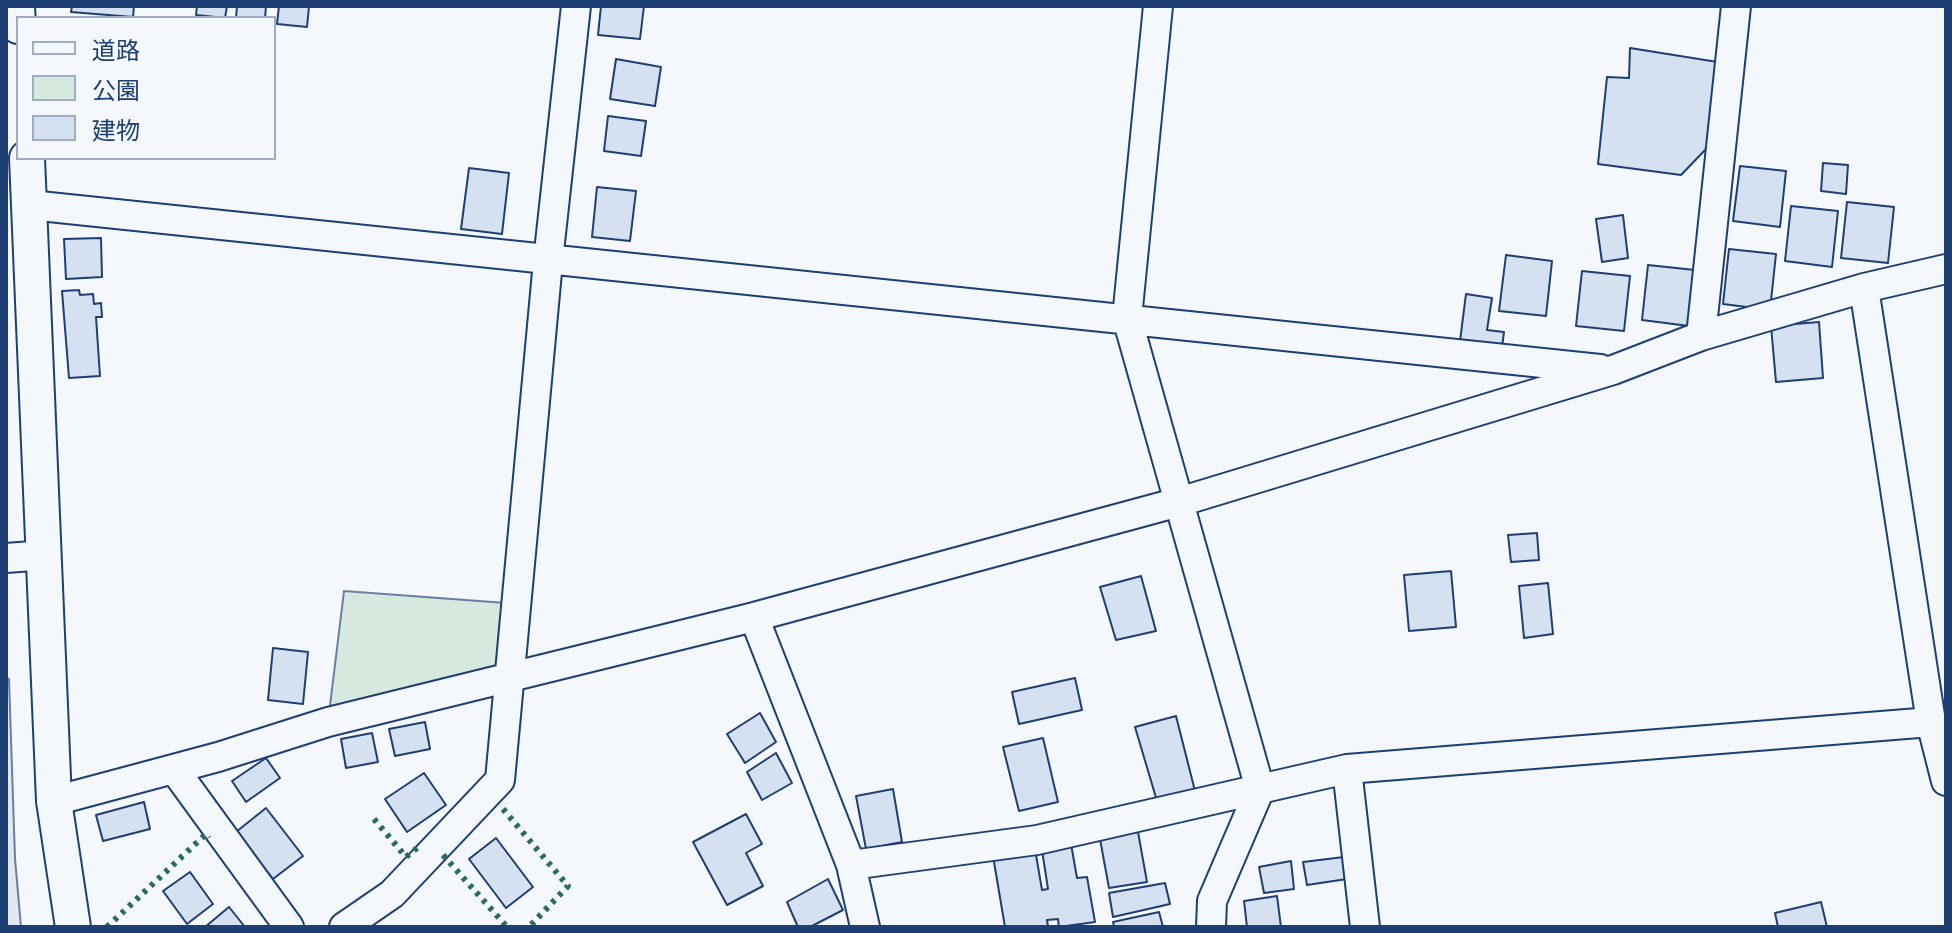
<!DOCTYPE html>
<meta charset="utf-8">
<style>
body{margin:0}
#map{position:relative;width:1952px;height:933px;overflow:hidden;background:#f4f7fb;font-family:"Exo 2","Noto Sans JP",sans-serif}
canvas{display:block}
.frame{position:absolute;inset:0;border:8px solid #1d3f73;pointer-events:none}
.legend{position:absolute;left:16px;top:16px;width:260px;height:144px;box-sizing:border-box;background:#f4f7fb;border:2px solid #9eadc5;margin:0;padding:10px 14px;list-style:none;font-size:24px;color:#1d3f73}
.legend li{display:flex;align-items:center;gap:16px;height:40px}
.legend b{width:40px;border:2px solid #9eadc5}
</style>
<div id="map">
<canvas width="1952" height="933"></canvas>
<div class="frame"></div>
<ul class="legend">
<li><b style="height:10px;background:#f4f7fb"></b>道路</li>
<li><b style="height:22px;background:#d7e8df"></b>公園</li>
<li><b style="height:22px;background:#d5e0f0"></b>建物</li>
</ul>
</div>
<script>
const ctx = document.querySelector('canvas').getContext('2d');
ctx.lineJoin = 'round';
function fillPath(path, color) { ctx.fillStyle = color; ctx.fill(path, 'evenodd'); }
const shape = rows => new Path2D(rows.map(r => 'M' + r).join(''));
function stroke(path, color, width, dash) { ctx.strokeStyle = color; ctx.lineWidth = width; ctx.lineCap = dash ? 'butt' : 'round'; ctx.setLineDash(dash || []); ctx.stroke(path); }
const green = shape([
 [344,591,506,603,498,682,328,722,344,591]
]);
fillPath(green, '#d7e8df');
stroke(green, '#687fa3', 2);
const parking = shape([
 [6,678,9,679,15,859,21,927,6,927,6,678]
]);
fillPath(parking, '#e3e8f0');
stroke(parking, '#687fa3', 2);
const building = shape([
 [72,6,134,6,133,17,71,12,72,6],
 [197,6,227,6,225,18,196,15,197,6],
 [237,6,266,6,265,18,236,18,237,6],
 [279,6,309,6,307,27,277,24,279,6],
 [601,6,644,6,640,39,598,35,601,6],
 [1630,48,1730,64,1707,148,1681,175,1598,164,1607,77,1629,78,1630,48],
 [616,59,661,67,655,106,610,99,616,59],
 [608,116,646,121,641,156,604,151,608,116],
 [1823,163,1848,165,1846,194,1821,191,1823,163],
 [1740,166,1786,171,1780,227,1733,221,1740,166],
 [469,168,509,173,502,234,461,229,469,168],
 [597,187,636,191,630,241,592,237,597,187],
 [1847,202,1894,207,1888,263,1841,258,1847,202],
 [1791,206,1838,211,1832,267,1785,261,1791,206],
 [1623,215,1628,258,1602,262,1596,219,1623,215],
 [101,238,102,277,66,279,64,239,101,238],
 [1729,249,1776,254,1770,310,1723,304,1729,249],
 [1506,255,1552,261,1546,316,1499,311,1506,255],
 [1648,265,1695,270,1689,326,1642,320,1648,265],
 [1582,271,1630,276,1624,331,1576,326,1582,271],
 [79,290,80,295,93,294,94,304,101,303,102,317,96,317,100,376,69,378,62,291,79,290],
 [1466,294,1492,298,1487,330,1504,332,1502,347,1460,341,1466,294],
 [1819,322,1823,378,1776,382,1771,326,1819,322],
 [1537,533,1539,560,1511,562,1508,535,1537,533],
 [1451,571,1456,627,1409,631,1404,575,1451,571],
 [1141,576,1156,631,1116,640,1100,587,1141,576],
 [1548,583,1553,634,1524,638,1519,586,1548,583],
 [273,648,308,652,303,704,268,700,273,648],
 [1075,678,1082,710,1019,724,1012,692,1075,678],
 [760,713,776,742,745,763,727,734,760,713],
 [1176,716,1195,791,1157,801,1135,727,1176,716],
 [425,722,430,749,395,756,389,729,425,722],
 [372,733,378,762,346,768,341,739,372,733],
 [1043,738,1058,802,1019,811,1003,747,1043,738],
 [776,753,792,783,762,800,747,772,776,753],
 [266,758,280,778,246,802,232,781,266,758],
 [424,773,446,805,407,832,385,799,424,773],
 [893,789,902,842,866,849,856,796,893,789],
 [144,802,150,829,103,841,96,815,144,802],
 [266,808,303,856,273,879,236,832,266,808],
 [746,814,762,844,746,853,763,886,727,905,693,842,746,814],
 [1138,832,1147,882,1109,888,1100,839,1138,832],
 [496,838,533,887,506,908,469,859,496,838],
 [1071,844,1077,878,1087,877,1095,922,1059,927,1058,919,1047,920,1048,927,1005,927,993,856,1035,849,1042,890,1048,889,1042,850,1071,844],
 [1344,857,1347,879,1307,885,1303,862,1344,857],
 [1291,861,1294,889,1264,893,1259,867,1291,861],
 [190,872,213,904,187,924,163,891,190,872],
 [828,879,843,910,810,927,798,927,787,902,828,879],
 [1165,883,1170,904,1113,917,1109,893,1165,883],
 [1277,896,1281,927,1247,927,1244,901,1277,896],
 [1821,902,1827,927,1778,927,1775,913,1821,902],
 [229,907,245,927,205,927,229,907],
 [1159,912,1163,927,1114,927,1113,922,1159,912]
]);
fillPath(building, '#d5e0f0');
stroke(building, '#1d3f73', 2);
const minor = shape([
 [1158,6,1127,318,1260,789,1212,901,1211,927],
 [30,205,1600,369],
 [1701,336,1736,6],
 [6,558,46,555],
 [754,617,851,865,865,927],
 [1931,722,1946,781],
 [174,769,289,927],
 [1347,769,1365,927],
 [54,801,218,757,328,722,754,617,1179,502,1613,370,1701,336,1864,288,1946,269],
 [851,865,1037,840,1347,769,1931,722,1864,288],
 [344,927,392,894,500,780,548,261,576,6]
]);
const tertiary = shape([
 [17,6,18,26],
 [27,158,54,801,73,927]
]);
stroke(minor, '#1d3f73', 32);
stroke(tertiary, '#1d3f73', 38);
stroke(minor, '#f4f7fb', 28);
stroke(tertiary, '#f4f7fb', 34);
stroke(shape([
 [503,809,568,886,529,927],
 [374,819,406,857,417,848],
 [443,855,507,927],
 [107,927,206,834,209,838]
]), '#2c6c60', 6, [4, 6]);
</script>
